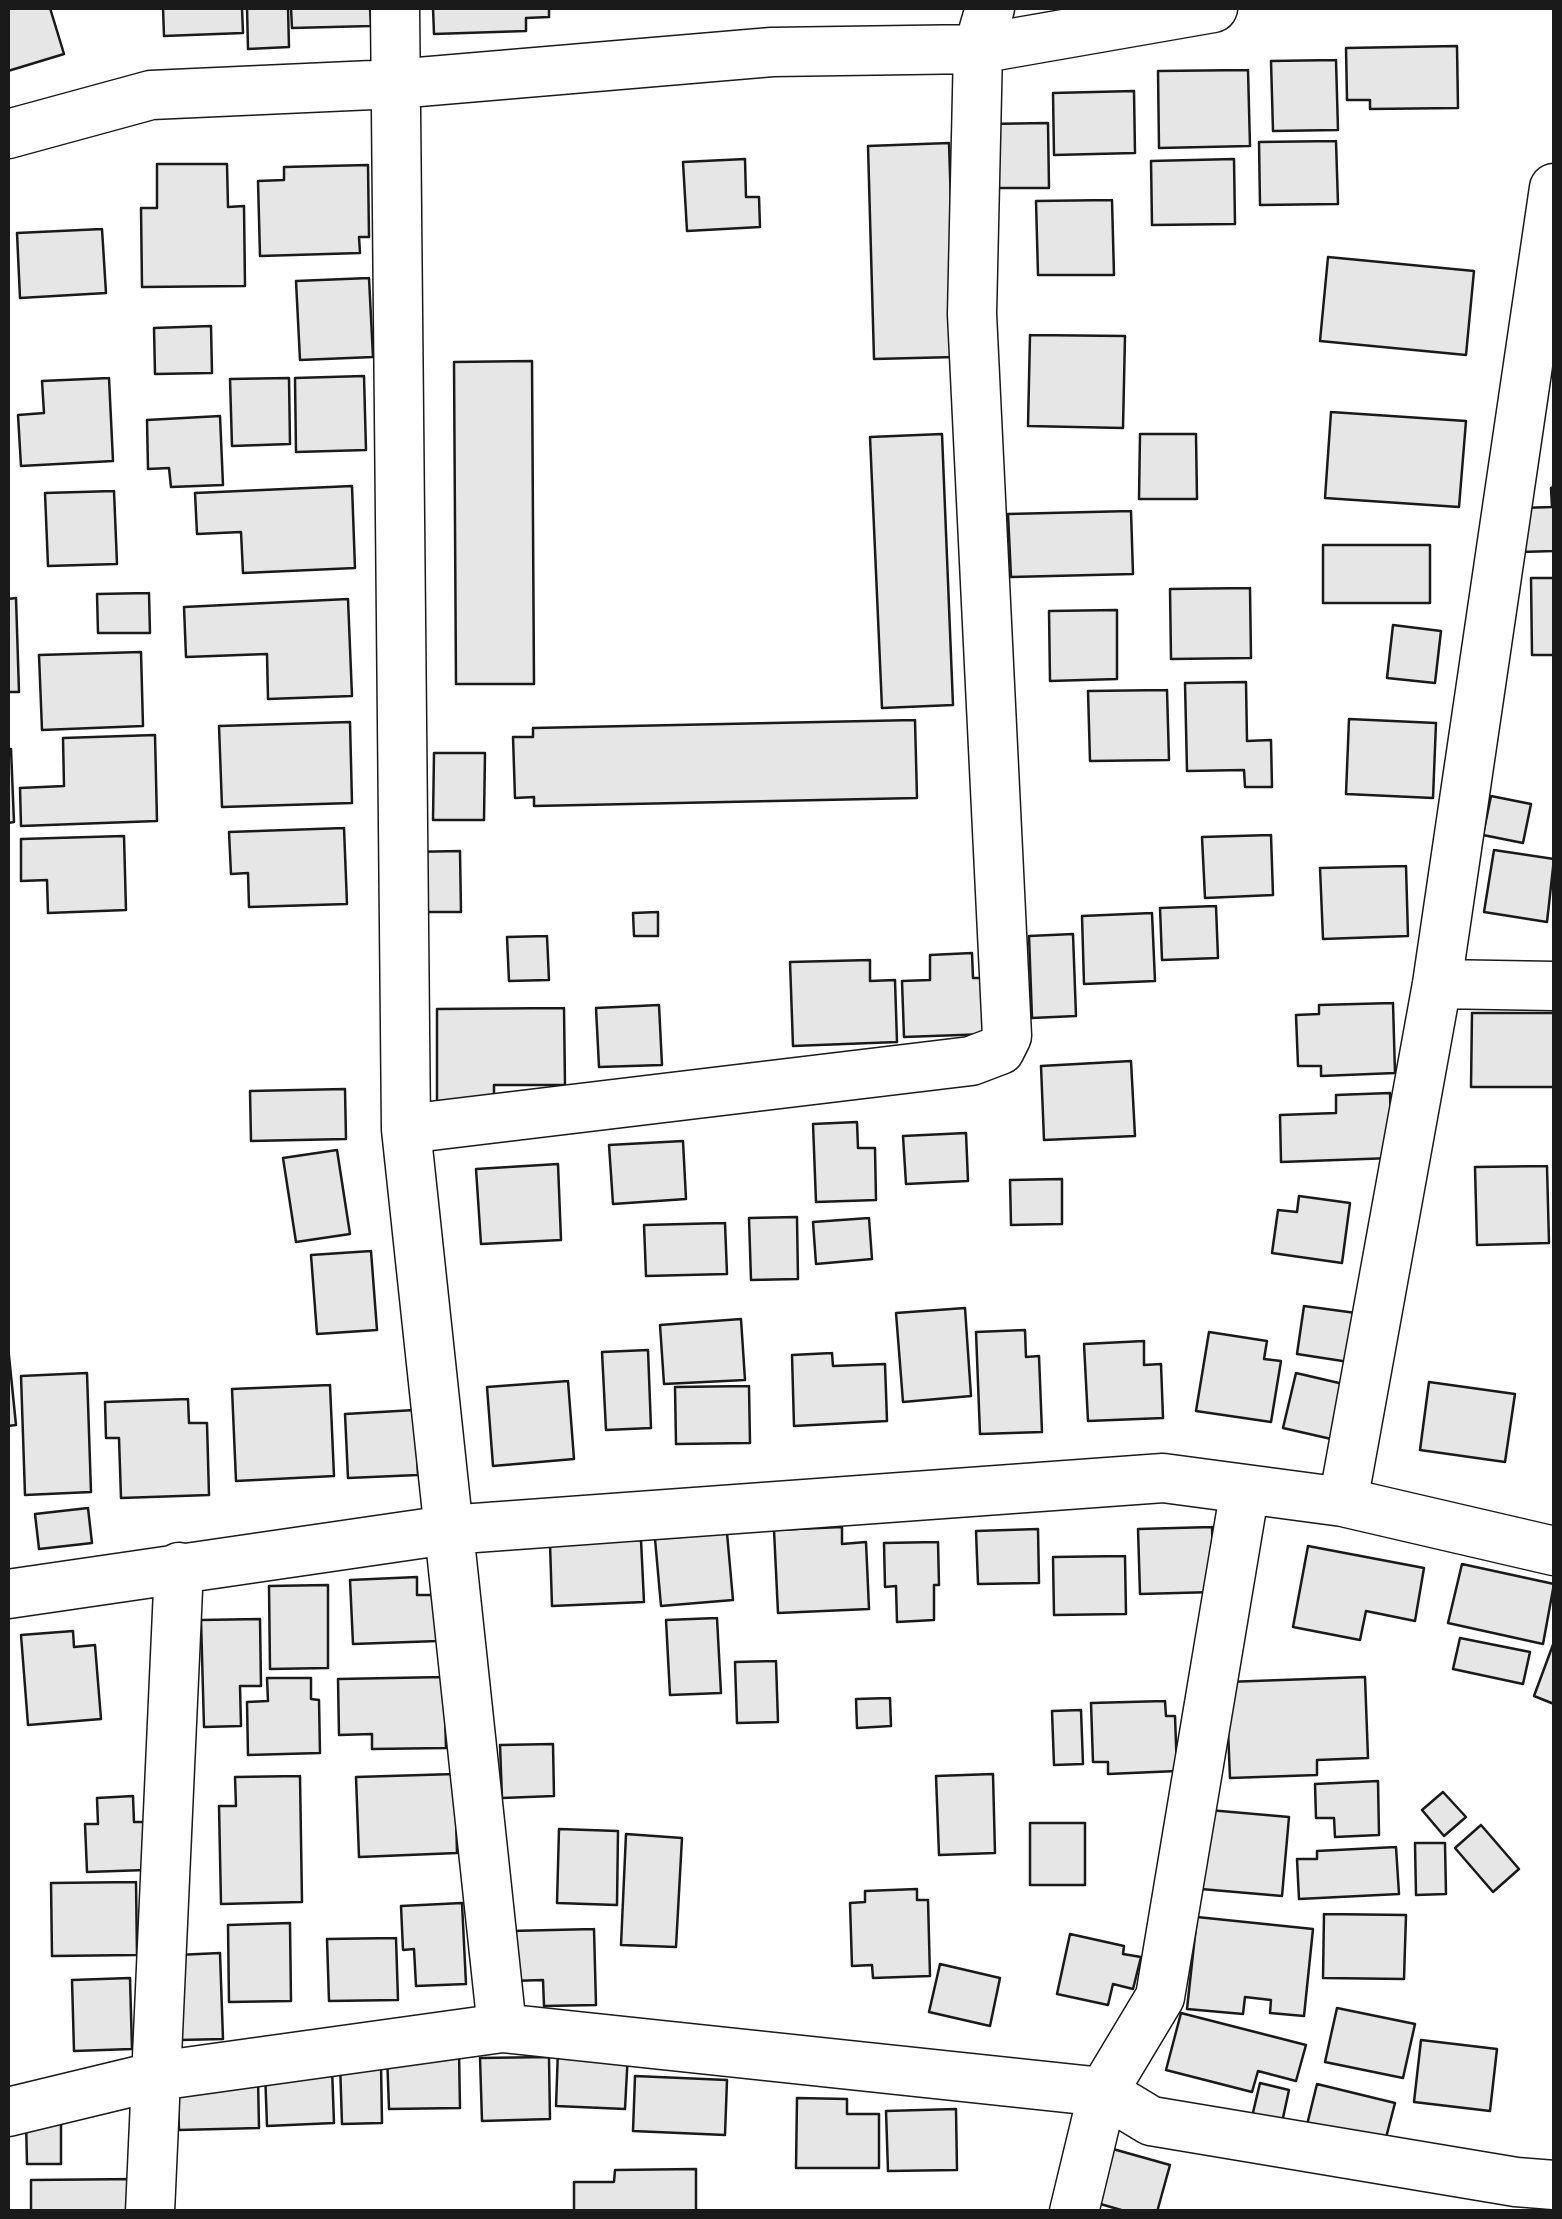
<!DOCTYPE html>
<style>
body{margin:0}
#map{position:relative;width:1562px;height:2219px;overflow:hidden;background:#fff;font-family:Overpass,sans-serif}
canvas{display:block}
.frame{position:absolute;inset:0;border:10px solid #1a1a1a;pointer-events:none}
</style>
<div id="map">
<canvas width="1562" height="2219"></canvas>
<div class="frame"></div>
</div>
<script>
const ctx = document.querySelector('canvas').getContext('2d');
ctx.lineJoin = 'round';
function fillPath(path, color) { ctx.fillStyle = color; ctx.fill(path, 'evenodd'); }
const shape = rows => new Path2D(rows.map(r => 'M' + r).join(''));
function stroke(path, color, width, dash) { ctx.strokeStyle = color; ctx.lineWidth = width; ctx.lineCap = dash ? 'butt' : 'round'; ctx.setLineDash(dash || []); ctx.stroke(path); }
const building = shape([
 [8,8,50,8,64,54,8,71,8,8],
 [163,8,242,8,243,33,164,36,163,8],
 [247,8,288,8,289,47,248,49,247,8],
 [291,8,370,8,371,26,292,28,291,8],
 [433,8,549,8,549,17,526,18,526,31,434,34,433,8],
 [1457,46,1458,108,1370,109,1370,100,1347,100,1346,48,1457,46],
 [1336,60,1338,130,1273,131,1271,61,1336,60],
 [1248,70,1250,146,1159,148,1158,71,1248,70],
 [1134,91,1135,153,1054,155,1053,93,1134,91],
 [1048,123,1049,188,987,188,986,124,1048,123],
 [1336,141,1338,204,1260,205,1259,142,1336,141],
 [949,143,956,357,874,359,868,146,949,143],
 [745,159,746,197,759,197,760,227,687,231,683,162,745,159],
 [1234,159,1235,224,1152,225,1151,161,1234,159],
 [157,164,227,164,228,207,244,206,245,286,142,287,141,208,157,208,157,164],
 [368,165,369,237,359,237,360,253,260,256,258,181,284,180,284,167,368,165],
 [1112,200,1114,275,1038,275,1036,201,1112,200],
 [102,229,106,293,20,298,17,233,102,229],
 [1328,257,1474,271,1466,355,1320,341,1328,257],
 [369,278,373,357,300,360,296,281,369,278],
 [211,326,212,373,155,374,154,328,211,326],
 [1030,335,1125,336,1123,428,1028,426,1030,335],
 [532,361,534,684,456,684,454,362,532,361],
 [364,376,366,450,296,452,295,378,364,376],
 [109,378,113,461,21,466,18,415,44,413,42,381,109,378],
 [289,378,290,444,232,446,230,379,289,378],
 [1331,412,1466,421,1459,507,1325,498,1331,412],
 [220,416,223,485,171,487,169,468,148,469,147,420,220,416],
 [942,434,953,705,882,708,870,437,942,434],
 [1140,434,1196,434,1197,499,1139,499,1140,434],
 [352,486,355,568,243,573,241,532,197,534,195,493,352,486],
 [1554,487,1554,551,1521,552,1521,508,1552,507,1551,488,1554,487],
 [114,491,117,564,48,566,45,493,114,491],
 [1131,511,1133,574,1011,577,1008,514,1131,511],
 [1323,545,1430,545,1430,603,1323,603,1323,545],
 [1531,578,1554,578,1554,655,1532,655,1531,578],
 [1250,588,1251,658,1171,659,1170,589,1250,588],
 [149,593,150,633,98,633,97,594,149,593],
 [16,598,19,692,8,692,8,599,16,598],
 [348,599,352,696,268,699,267,654,186,657,184,607,348,599],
 [1117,610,1117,679,1050,681,1049,611,1117,610],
 [1393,625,1441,631,1435,683,1387,678,1393,625],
 [141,652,143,726,42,730,39,655,141,652],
 [1246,682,1247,741,1271,740,1272,787,1245,787,1244,770,1187,771,1185,683,1246,682],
 [1167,690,1169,760,1090,761,1088,691,1167,690],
 [1349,719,1436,723,1433,798,1346,794,1349,719],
 [915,720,917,798,534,806,534,797,515,798,513,737,533,737,533,728,915,720],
 [350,722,352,803,222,807,219,726,350,722],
 [155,735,157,821,21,826,20,788,64,786,63,738,155,735],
 [8,749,11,749,14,822,8,823,8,749],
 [434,753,485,753,484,820,433,820,434,753],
 [1491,796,1531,804,1523,843,1483,835,1491,796],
 [344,828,347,904,249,907,248,873,231,874,229,832,344,828],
 [1271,835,1273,895,1205,898,1202,837,1271,835],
 [124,836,126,910,48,913,47,880,21,881,21,839,124,836],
 [1494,850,1554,859,1547,922,1484,912,1494,850],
 [460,851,461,912,410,912,409,852,460,851],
 [1406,866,1408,936,1323,939,1320,868,1406,866],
 [1216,906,1218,958,1162,960,1160,908,1216,906],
 [658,912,658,936,634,936,633,913,658,912],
 [1152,913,1155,981,1084,984,1082,916,1152,913],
 [1073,934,1076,1016,1032,1018,1029,936,1073,934],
 [547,936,549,980,509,981,507,937,547,936],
 [972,953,973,978,986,978,988,1034,904,1037,902,981,930,980,930,955,972,953],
 [870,960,870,981,895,980,897,1042,793,1046,790,962,870,960],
 [1393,1003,1395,1073,1321,1076,1321,1066,1298,1066,1296,1015,1319,1014,1319,1005,1393,1003],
 [659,1005,662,1065,599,1067,596,1008,659,1005],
 [564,1008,565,1085,494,1085,494,1114,437,1115,437,1009,564,1008],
 [1472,1013,1554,1013,1554,1087,1471,1087,1472,1013],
 [1131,1061,1135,1136,1044,1140,1041,1066,1131,1061],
 [345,1089,346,1139,251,1141,250,1091,345,1089],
 [1390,1093,1392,1158,1281,1162,1280,1115,1336,1113,1336,1095,1390,1093],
 [857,1122,858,1148,875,1148,876,1200,816,1202,813,1124,857,1122],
 [966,1133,968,1181,906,1184,903,1136,966,1133],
 [683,1141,686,1199,613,1204,609,1145,683,1141],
 [337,1150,350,1234,296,1242,283,1158,337,1150],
 [558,1164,561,1240,481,1244,476,1169,558,1164],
 [1547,1166,1549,1243,1477,1245,1475,1167,1547,1166],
 [1062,1179,1062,1224,1011,1225,1010,1180,1062,1179],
 [1299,1196,1350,1203,1342,1263,1272,1253,1278,1210,1297,1212,1299,1196],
 [797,1217,798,1279,751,1280,749,1218,797,1217],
 [869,1218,872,1259,816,1264,813,1222,869,1218],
 [725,1223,727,1274,646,1276,644,1225,725,1223],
 [371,1251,377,1330,317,1334,311,1255,371,1251],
 [1304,1306,1356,1313,1349,1362,1297,1354,1304,1306],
 [965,1308,971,1396,903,1402,896,1313,965,1308],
 [741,1319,745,1380,664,1384,660,1325,741,1319],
 [1025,1330,1026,1357,1039,1356,1042,1432,980,1434,976,1332,1025,1330],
 [1209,1332,1267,1341,1264,1359,1281,1361,1271,1422,1196,1411,1209,1332],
 [1144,1341,1144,1365,1161,1364,1163,1418,1088,1421,1084,1344,1144,1341],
 [8,1346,16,1425,8,1426,8,1346],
 [648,1350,651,1428,606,1430,602,1352,648,1350],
 [832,1353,833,1366,885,1364,887,1421,794,1426,792,1355,832,1353],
 [87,1373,91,1492,25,1495,21,1376,87,1373],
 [1296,1373,1352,1386,1340,1441,1283,1428,1296,1373],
 [568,1381,574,1459,493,1466,487,1387,568,1381],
 [1429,1382,1515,1394,1505,1462,1420,1450,1429,1382],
 [330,1385,334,1476,236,1481,232,1389,330,1385],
 [749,1386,750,1443,676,1444,675,1387,749,1386],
 [188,1399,189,1423,207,1423,209,1495,121,1498,119,1438,106,1438,105,1402,188,1399],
 [415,1410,418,1475,348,1478,345,1414,415,1410],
 [88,1508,92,1543,39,1549,35,1514,88,1508],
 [842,1527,842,1544,866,1542,869,1609,778,1613,774,1530,842,1527],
 [1212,1527,1214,1592,1140,1594,1138,1529,1212,1527],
 [1038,1529,1039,1583,978,1584,976,1531,1038,1529],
 [727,1533,733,1600,661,1606,655,1539,727,1533],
 [641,1540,644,1602,552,1606,550,1544,641,1540],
 [938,1542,939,1585,934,1585,934,1620,897,1622,896,1586,885,1587,884,1543,938,1542],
 [1308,1546,1424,1568,1415,1621,1366,1611,1360,1640,1293,1627,1308,1546],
 [1125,1556,1126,1614,1054,1615,1053,1557,1125,1556],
 [1462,1564,1554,1584,1543,1644,1448,1623,1462,1564],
 [417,1577,417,1595,436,1595,438,1641,353,1644,350,1580,417,1577],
 [328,1585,328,1668,270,1669,269,1586,328,1585],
 [717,1618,721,1693,670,1695,666,1620,717,1618],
 [260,1619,261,1686,240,1686,241,1726,204,1727,201,1620,260,1619],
 [73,1631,74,1647,95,1645,101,1719,28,1725,21,1635,73,1631],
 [1460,1638,1530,1652,1523,1684,1453,1669,1460,1638],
 [1554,1642,1554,1704,1534,1696,1554,1642],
 [776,1661,778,1722,737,1723,735,1662,776,1661],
 [444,1677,446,1748,372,1749,372,1734,339,1735,338,1679,444,1677],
 [1365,1677,1368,1758,1317,1760,1317,1775,1230,1778,1226,1682,1365,1677],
 [267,1678,311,1678,311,1699,319,1700,320,1753,248,1755,247,1702,268,1701,267,1678],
 [890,1698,891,1726,857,1728,856,1699,890,1698],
 [1165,1701,1166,1716,1175,1716,1177,1771,1108,1774,1108,1762,1093,1762,1091,1703,1165,1701],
 [1081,1710,1083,1764,1054,1765,1052,1711,1081,1710],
 [553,1744,554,1796,502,1798,500,1745,553,1744],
 [455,1774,457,1853,359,1857,356,1777,455,1774],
 [993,1774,995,1853,939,1855,936,1776,993,1774],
 [300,1776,302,1902,221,1904,219,1806,236,1806,235,1777,300,1776],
 [1378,1781,1379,1835,1335,1837,1334,1818,1316,1818,1315,1784,1378,1781],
 [1443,1792,1466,1817,1444,1836,1422,1810,1443,1792],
 [133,1796,134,1822,144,1822,146,1870,87,1872,85,1824,98,1824,97,1798,133,1796],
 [1209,1810,1289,1817,1282,1896,1201,1889,1209,1810],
 [1030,1823,1085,1823,1085,1885,1030,1885,1030,1823],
 [1481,1825,1519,1869,1493,1892,1455,1848,1481,1825],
 [559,1829,618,1831,617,1905,557,1903,559,1829],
 [626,1834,682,1838,676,1947,621,1945,626,1834],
 [1415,1843,1445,1843,1446,1894,1416,1895,1415,1843],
 [1396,1847,1399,1894,1299,1899,1297,1859,1317,1859,1317,1851,1396,1847],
 [136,1882,137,1955,52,1956,51,1883,136,1882],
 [917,1889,917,1900,928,1900,930,1976,873,1978,872,1965,852,1966,850,1903,865,1902,865,1891,917,1889],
 [462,1903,466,1984,416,1986,414,1949,403,1950,401,1906,462,1903],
 [1324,1914,1406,1915,1404,1979,1323,1978,1324,1914],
 [1197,1917,1313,1929,1304,2016,1270,2013,1271,2000,1245,1997,1243,2014,1187,2009,1197,1917],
 [290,1923,291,2001,229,2002,228,1925,290,1923],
 [594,1929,596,2005,544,2006,543,1980,511,1981,510,1931,594,1929],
 [1070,1934,1124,1946,1123,1954,1141,1957,1133,1989,1113,1984,1108,2005,1057,1994,1070,1934],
 [396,1938,398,2000,329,2001,327,1939,396,1938],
 [220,1953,223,2039,180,2040,177,1955,220,1953],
 [940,1964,1000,1978,990,2026,929,2012,940,1964],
 [130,1978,132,2049,74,2051,72,1980,130,1978],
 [1337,2008,1415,2024,1403,2078,1325,2062,1337,2008],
 [1181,2013,1306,2045,1296,2081,1258,2071,1252,2092,1166,2070,1181,2013],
 [1421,2040,1497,2049,1490,2111,1414,2102,1421,2040],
 [558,2050,628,2052,625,2109,556,2106,558,2050],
 [459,2052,460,2108,389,2109,387,2054,459,2052],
 [549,2057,550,2119,482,2121,480,2058,549,2057],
 [340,2063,381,2063,382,2123,342,2124,340,2063],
 [332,2068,334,2123,267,2126,265,2071,332,2068],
 [635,2076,727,2080,725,2135,633,2131,635,2076],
 [258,2078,259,2128,179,2130,177,2080,258,2078],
 [1260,2083,1289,2090,1281,2127,1251,2121,1260,2083],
 [1317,2084,1395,2103,1382,2153,1305,2133,1317,2084],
 [797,2098,847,2099,847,2114,879,2114,879,2168,796,2168,797,2098],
 [956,2109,957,2170,888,2171,886,2111,956,2109],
 [26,2121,61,2121,61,2164,27,2164,26,2121],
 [1113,2149,1170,2165,1157,2212,1128,2212,1097,2203,1113,2149],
 [696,2169,696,2212,574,2212,574,2182,614,2182,615,2170,696,2169],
 [137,2179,137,2212,31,2212,31,2180,137,2179]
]);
fillPath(building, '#e6e6e6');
stroke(building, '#1a1a1a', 2.5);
const street = shape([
 [395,8,406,1129,502,2028],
 [8,134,151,95,395,84,772,52,978,49,1213,8],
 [1437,984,1554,986],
 [406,1129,971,1061,1000,1050,1007,1036,972,314,978,49,990,8],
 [1343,1502,1437,984,1554,188],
 [8,1594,447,1530,1163,1478,1343,1502,1554,1551],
 [8,2112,157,2076,502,2028,1103,2092,1151,2121,1516,2182,1554,2185],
 [150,2212,179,1567],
 [1074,2212,1103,2092,1160,1997,1245,1489]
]);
stroke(street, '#1a1a1a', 51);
stroke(street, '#fff', 48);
</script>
